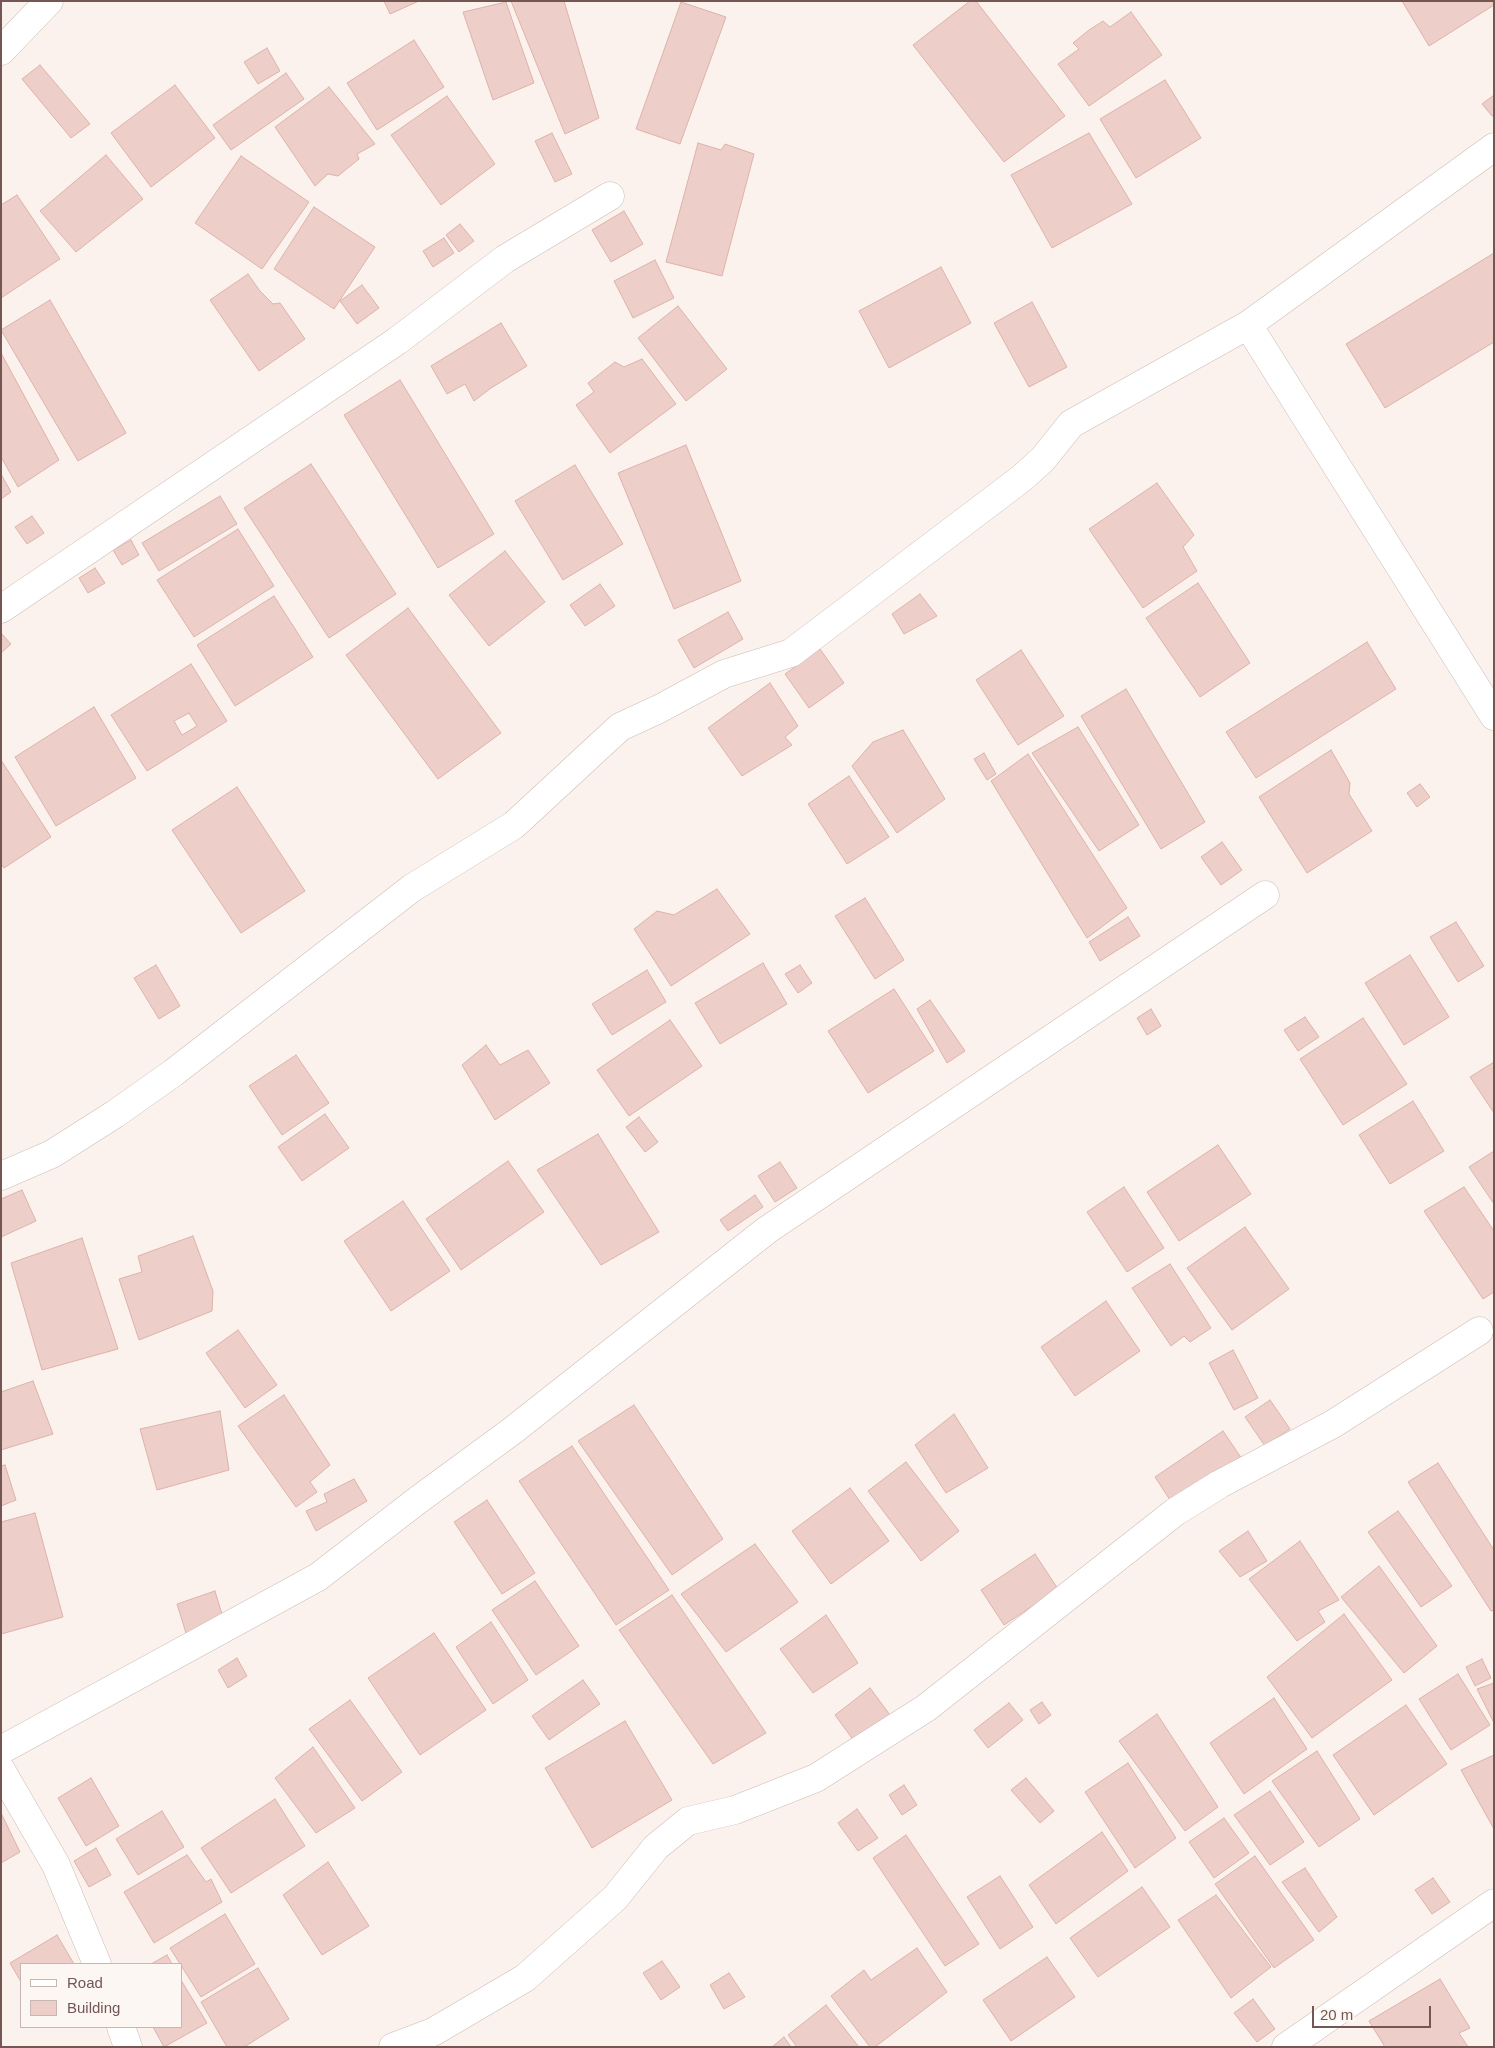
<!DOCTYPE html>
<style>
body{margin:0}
#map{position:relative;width:1495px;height:2048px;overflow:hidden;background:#fbf2ed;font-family:Arial,sans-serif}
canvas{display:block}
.frame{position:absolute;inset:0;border:2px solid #745652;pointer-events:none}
.legend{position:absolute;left:20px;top:1963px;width:162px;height:65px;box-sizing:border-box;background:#fdf7f3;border:1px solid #c6b7b3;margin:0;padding:6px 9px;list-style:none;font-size:15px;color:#745652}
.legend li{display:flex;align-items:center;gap:10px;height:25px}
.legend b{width:25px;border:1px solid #c6b7b3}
.scale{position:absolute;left:1312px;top:2006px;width:119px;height:22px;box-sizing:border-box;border:2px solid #745652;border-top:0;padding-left:6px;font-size:15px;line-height:18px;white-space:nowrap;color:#745652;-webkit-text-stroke:4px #fdf7f3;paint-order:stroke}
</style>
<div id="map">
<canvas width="1495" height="2048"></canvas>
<div class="frame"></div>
<ul class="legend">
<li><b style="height:6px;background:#fff"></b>Road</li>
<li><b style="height:14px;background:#edcec8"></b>Building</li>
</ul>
<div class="scale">20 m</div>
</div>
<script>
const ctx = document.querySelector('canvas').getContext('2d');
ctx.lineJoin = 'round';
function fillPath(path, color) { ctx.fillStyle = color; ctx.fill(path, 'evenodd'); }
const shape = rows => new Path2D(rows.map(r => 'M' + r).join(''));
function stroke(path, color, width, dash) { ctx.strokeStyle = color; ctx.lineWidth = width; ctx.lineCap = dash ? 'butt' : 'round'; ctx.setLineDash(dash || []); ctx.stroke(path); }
const building = shape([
 [384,1,419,1,390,14,384,1],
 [511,1,564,1,599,118,565,134,511,1],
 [970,1,976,1,1065,116,1004,162,913,45,970,1],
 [1402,1,1494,1,1494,5,1429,46,1402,1],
 [506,2,534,83,493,100,463,12,506,2],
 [681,2,726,17,680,144,636,129,681,2],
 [1131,12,1162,55,1089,106,1058,64,1079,49,1073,43,1089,30,1103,21,1110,27,1131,12],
 [414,40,444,87,377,130,347,83,414,40],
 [267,48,280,71,258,84,244,62,267,48],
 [40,65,90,124,71,138,22,79,40,65],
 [286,73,304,99,231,150,213,125,286,73],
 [1165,80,1201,138,1136,178,1100,119,1165,80],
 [175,85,215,138,151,187,111,133,175,85],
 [329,87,375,144,357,154,359,159,338,176,328,174,315,186,275,127,329,87],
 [1494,95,1494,115,1492,116,1482,104,1494,95],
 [447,96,495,164,441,205,391,135,447,96],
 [552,133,572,174,555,182,535,141,552,133],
 [1089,133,1132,204,1052,248,1011,175,1089,133],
 [698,143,721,150,725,144,754,154,722,276,666,262,698,143],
 [106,155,143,199,76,252,40,211,106,155],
 [241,156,309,202,262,269,195,223,241,156],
 [17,195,60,259,1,298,1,205,17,195],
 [314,207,375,247,334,309,274,269,314,207],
 [624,211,643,244,611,262,592,230,624,211],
 [460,224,474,241,459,252,446,235,460,224],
 [444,238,454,253,433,267,423,251,444,238],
 [1494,253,1494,342,1385,408,1346,344,1494,253],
 [655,260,674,298,633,318,614,281,655,260],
 [941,267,971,323,889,368,859,311,941,267],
 [248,274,260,291,273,304,280,303,305,339,259,371,210,300,248,274],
 [362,285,379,308,357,324,340,301,362,285],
 [50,300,126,433,78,461,1,330,50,300],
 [1032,302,1067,367,1029,387,994,323,1032,302],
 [678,306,727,369,686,401,638,338,678,306],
 [501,323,527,366,491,388,474,401,465,384,447,394,431,366,501,323],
 [1,353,59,460,18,487,1,457,1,353],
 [642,359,676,404,610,453,576,405,594,392,588,383,615,362,624,367,642,359],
 [400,380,494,534,438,568,344,415,400,380],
 [686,445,741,581,674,609,618,473,686,445],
 [311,464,396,594,329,638,244,508,311,464],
 [575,465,623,544,563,580,515,501,575,465],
 [1,474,11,492,1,499,1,474],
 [1157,483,1194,535,1183,547,1197,571,1143,608,1089,529,1157,483],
 [220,496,237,524,159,571,142,543,220,496],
 [32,516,44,533,27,544,15,527,32,516],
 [238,529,274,586,194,637,157,580,238,529],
 [131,540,139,555,122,565,113,550,131,540],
 [505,551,545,602,489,646,449,595,505,551],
 [95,568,105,583,88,593,79,578,95,568],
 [1198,583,1250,663,1200,697,1146,618,1198,583],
 [600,584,615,606,585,626,570,605,600,584],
 [920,594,937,616,904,634,892,614,920,594],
 [274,596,313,657,235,706,197,645,274,596],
 [408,608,501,733,438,779,346,655,408,608],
 [728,612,743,639,694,668,678,640,728,612],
 [1,633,11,644,1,653,1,633],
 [1367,642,1396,689,1256,778,1226,732,1367,642],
 [820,649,844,683,809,708,785,674,820,649],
 [1021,650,1064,716,1018,745,976,680,1021,650],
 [191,664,227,721,147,771,111,715,191,664],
 [189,713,197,726,182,735,174,721,189,713],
 [770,683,798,726,785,737,792,745,742,776,708,728,770,683],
 [1126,689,1205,822,1161,849,1081,716,1126,689],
 [94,707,136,778,56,826,15,757,94,707],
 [1078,727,1139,825,1099,851,1032,753,1078,727],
 [903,730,945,799,897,833,852,766,873,742,903,730],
 [1331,750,1350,783,1349,794,1372,831,1307,873,1259,797,1331,750],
 [984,753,996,774,987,780,974,759,984,753],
 [1028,754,1127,908,1087,938,991,781,1028,754],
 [1,760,51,837,4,868,1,864,1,760],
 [849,776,889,837,847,864,808,804,849,776],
 [1420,784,1430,797,1417,807,1407,793,1420,784],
 [237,787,305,891,241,933,172,830,237,787],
 [1222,842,1242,870,1221,885,1201,857,1222,842],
 [717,889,750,934,671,986,634,929,657,911,674,915,717,889],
 [865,898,904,960,875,979,835,916,865,898],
 [1128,917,1140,936,1100,961,1089,942,1128,917],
 [1456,922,1484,966,1458,982,1430,937,1456,922],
 [1410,955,1449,1017,1404,1045,1365,983,1410,955],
 [763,963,787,1004,720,1044,695,1003,763,963],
 [156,965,180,1006,159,1019,134,978,156,965],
 [800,965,812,983,798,993,785,974,800,965],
 [647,970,666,1002,612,1035,592,1004,647,970],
 [894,989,934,1051,868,1093,828,1031,894,989],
 [930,1000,965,1051,947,1063,917,1009,930,1000],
 [1151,1009,1161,1026,1147,1035,1137,1018,1151,1009],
 [1305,1017,1319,1037,1298,1051,1284,1030,1305,1017],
 [1363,1018,1407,1084,1343,1125,1300,1059,1363,1018],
 [670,1020,702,1066,629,1116,597,1070,670,1020],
 [486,1045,500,1065,528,1050,550,1083,495,1120,462,1065,486,1045],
 [296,1055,329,1103,282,1135,249,1086,296,1055],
 [1494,1062,1494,1113,1470,1077,1494,1062],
 [1413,1101,1444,1151,1390,1184,1359,1135,1413,1101],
 [325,1114,349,1148,302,1181,278,1147,325,1114],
 [639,1117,658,1142,645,1152,626,1127,639,1117],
 [598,1134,659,1232,601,1265,537,1170,598,1134],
 [1218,1145,1251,1194,1179,1241,1147,1192,1218,1145],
 [1494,1151,1494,1204,1469,1167,1494,1151],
 [508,1161,544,1212,461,1270,426,1219,508,1161],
 [780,1162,797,1188,775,1202,758,1176,780,1162],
 [1124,1187,1164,1248,1127,1272,1087,1212,1124,1187],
 [1464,1187,1494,1231,1494,1292,1483,1299,1424,1211,1464,1187],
 [22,1190,36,1221,1,1237,1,1199,22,1190],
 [755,1195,763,1207,728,1231,720,1220,755,1195],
 [403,1201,450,1271,391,1311,344,1241,403,1201],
 [1245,1227,1289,1289,1232,1330,1187,1268,1245,1227],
 [193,1236,213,1291,212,1311,139,1340,119,1279,142,1272,138,1256,193,1236],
 [82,1238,118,1349,42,1370,11,1263,82,1238],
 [1170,1264,1211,1328,1190,1342,1184,1336,1171,1346,1132,1288,1170,1264],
 [1106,1301,1140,1351,1075,1396,1041,1347,1106,1301],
 [238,1330,277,1385,245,1408,206,1353,238,1330],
 [1233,1350,1258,1398,1234,1410,1209,1363,1233,1350],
 [33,1381,53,1434,1,1450,1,1392,33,1381],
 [284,1395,330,1465,310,1482,317,1492,296,1507,238,1426,284,1395],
 [1270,1400,1290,1429,1265,1446,1245,1417,1270,1400],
 [634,1405,723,1539,672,1575,578,1441,634,1405],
 [220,1411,229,1470,157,1490,140,1429,220,1411],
 [954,1414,988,1468,946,1493,915,1445,954,1414],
 [1223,1431,1242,1459,1174,1506,1155,1477,1223,1431],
 [572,1446,669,1590,616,1625,519,1481,572,1446],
 [906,1462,959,1531,921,1561,868,1491,906,1462],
 [1438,1463,1494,1550,1494,1610,1491,1611,1408,1482,1438,1463],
 [5,1465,16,1500,1,1506,1,1466,5,1465],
 [354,1479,367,1501,316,1531,306,1511,327,1502,324,1494,354,1479],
 [850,1488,889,1541,831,1584,792,1531,850,1488],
 [487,1500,535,1573,502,1594,454,1522,487,1500],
 [1398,1511,1452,1586,1421,1607,1368,1532,1398,1511],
 [35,1513,63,1617,1,1634,1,1522,35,1513],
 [1248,1531,1267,1561,1240,1577,1219,1551,1248,1531],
 [1300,1541,1339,1600,1318,1611,1325,1622,1297,1641,1249,1579,1300,1541],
 [755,1544,798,1602,726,1652,681,1594,755,1544],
 [1035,1554,1058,1589,1004,1625,981,1590,1035,1554],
 [1379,1566,1437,1646,1404,1673,1341,1597,1379,1566],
 [535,1581,579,1646,536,1675,492,1610,535,1581],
 [215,1591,224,1621,186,1633,177,1604,215,1591],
 [672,1595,766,1733,713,1764,619,1630,672,1595],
 [1344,1614,1392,1680,1312,1738,1267,1677,1344,1614],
 [826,1615,858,1663,813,1693,780,1649,826,1615],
 [491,1622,528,1680,493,1704,456,1647,491,1622],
 [434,1633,486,1710,420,1755,368,1678,434,1633],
 [237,1658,247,1676,228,1688,218,1670,237,1658],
 [1482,1659,1491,1678,1475,1686,1466,1667,1482,1659],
 [1458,1674,1490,1725,1451,1750,1419,1699,1458,1674],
 [583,1680,600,1704,549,1740,532,1716,583,1680],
 [1494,1683,1494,1723,1477,1689,1494,1683],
 [870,1688,890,1715,854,1741,835,1715,870,1688],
 [1274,1698,1307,1749,1244,1794,1210,1743,1274,1698],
 [350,1700,402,1772,362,1801,309,1729,350,1700],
 [1042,1702,1051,1715,1039,1724,1030,1710,1042,1702],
 [1009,1703,1023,1720,988,1748,974,1730,1009,1703],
 [1406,1705,1447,1764,1374,1815,1333,1755,1406,1705],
 [1157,1714,1218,1807,1185,1831,1119,1741,1157,1714],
 [625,1721,672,1800,592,1848,545,1768,625,1721],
 [313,1747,355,1808,316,1833,275,1778,313,1747],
 [1317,1751,1360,1819,1319,1847,1272,1781,1317,1751],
 [1494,1755,1494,1829,1461,1770,1494,1755],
 [1128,1763,1176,1838,1135,1868,1085,1792,1128,1763],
 [91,1778,119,1826,86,1846,58,1798,91,1778],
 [1026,1778,1054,1811,1040,1823,1011,1790,1026,1778],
 [904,1785,917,1805,902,1815,889,1795,904,1785],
 [1270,1791,1304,1842,1270,1865,1234,1815,1270,1791],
 [275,1799,305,1846,231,1893,201,1848,275,1799],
 [857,1809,878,1838,858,1851,838,1823,857,1809],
 [162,1811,184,1847,138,1875,116,1839,162,1811],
 [1,1813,20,1852,1,1863,1,1813],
 [1224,1818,1249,1853,1214,1878,1189,1842,1224,1818],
 [1102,1832,1128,1871,1056,1924,1029,1885,1102,1832],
 [906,1835,979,1944,945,1966,873,1858,906,1835],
 [96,1848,111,1875,89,1887,74,1861,96,1848],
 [187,1855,206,1882,211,1879,222,1902,154,1943,124,1892,187,1855],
 [1255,1856,1314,1940,1274,1968,1215,1884,1255,1856],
 [328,1862,369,1926,322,1955,283,1895,328,1862],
 [1305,1868,1337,1917,1319,1932,1282,1882,1305,1868],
 [1000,1876,1033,1927,1000,1949,967,1897,1000,1876],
 [1433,1878,1450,1902,1432,1914,1415,1890,1433,1878],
 [1142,1887,1170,1927,1098,1977,1070,1938,1142,1887],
 [1216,1895,1271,1967,1231,1998,1178,1920,1216,1895],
 [225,1914,255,1964,201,1997,170,1948,225,1914],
 [57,1935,74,1964,21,1964,21,1982,10,1963,57,1935],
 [917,1948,947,1992,875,2047,870,2047,831,1996,864,1970,871,1980,917,1948],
 [167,1955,172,1964,151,1964,167,1955],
 [1047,1957,1075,1997,1011,2041,983,2000,1047,1957],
 [662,1961,680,1987,661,2000,643,1973,662,1961],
 [258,1968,289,2019,244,2047,227,2047,201,2002,258,1968],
 [729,1973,745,1997,724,2009,710,1985,729,1973],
 [1440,1979,1470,2028,1459,2033,1468,2047,1385,2047,1369,2021,1440,1979],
 [181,1980,207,2023,164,2047,153,2027,181,2027,181,1980],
 [1253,1999,1275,2029,1257,2042,1234,2013,1253,1999],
 [826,2005,859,2047,797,2047,788,2035,826,2005],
 [784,2037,791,2047,772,2047,784,2037]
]);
fillPath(building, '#edcec8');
stroke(building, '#ddb2aa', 1);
const minor = shape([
 [1,51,49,1],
 [1248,325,1494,716],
 [1,609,397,341,505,259,610,196],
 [1,1176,52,1154,115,1114,173,1073,412,888,514,825,620,727,659,709,724,674,791,653,1022,478,1043,459,1071,424,1248,325,1494,147],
 [1,1750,318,1577,418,1500,512,1431,767,1230,1265,895],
 [1,1770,56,1865,97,1964],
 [121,2027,128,2047],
 [393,2047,433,2032,525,1978,615,1898,656,1847,688,1821,735,1810,816,1778,926,1708,1175,1512,1220,1484,1333,1424,1479,1331],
 [1286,2047,1494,1903]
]);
stroke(minor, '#cebbb6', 29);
stroke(minor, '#fff', 28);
</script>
